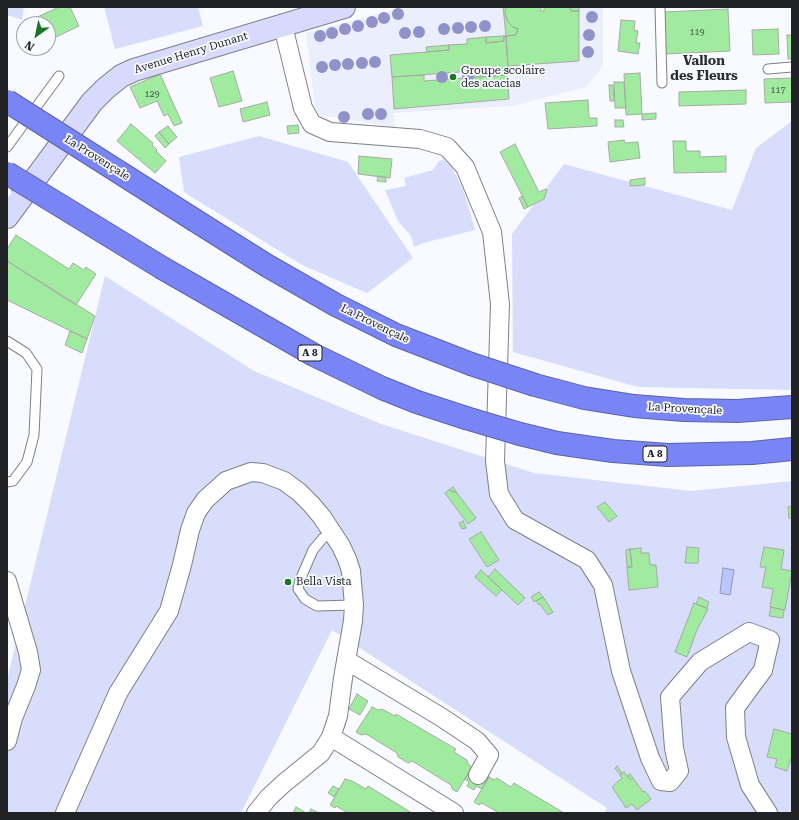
<!DOCTYPE html>
<meta charset="utf-8">
<style>
body{margin:0}
#map{position:relative;width:799px;height:820px;overflow:hidden;background:#f9faff;font-family:"Roboto Serif",serif}
canvas{display:block}
.frame{position:absolute;inset:0;border:8px solid #212225;pointer-events:none}
.north{position:absolute;left:16px;top:16px;width:40px;height:40px;box-sizing:border-box;background:#f9faff;border:1px solid #a3a4a8;border-radius:50%;rotate:213deg;font-size:11px;font-weight:700;line-height:16px;text-align:center;color:#212225}
.north::after{content:'';display:block;margin:auto;width:14px;height:18px;background:#1a7524;clip-path:polygon(50% 0,100% 100%,50% 72%,0 100%)}
</style>
<div id="map">
<canvas width="799" height="820"></canvas>
<div class="frame"></div>
<div class="north">N</div>
</div>
<script>
const ctx = document.querySelector('canvas').getContext('2d');
ctx.lineJoin = 'round';
function fillPath(path, color) { ctx.fillStyle = color; ctx.fill(path, 'evenodd'); }
const shape = rows => new Path2D(rows.map(r => 'M' + r).join(''));
function stroke(path, color, width, dash) { ctx.strokeStyle = color; ctx.lineWidth = width; ctx.lineCap = dash ? 'butt' : 'round'; ctx.setLineDash(dash || []); ctx.stroke(path); }
function label(font, color, halo, rows, align = 'center') {
  ctx.font = font + ' "Roboto Serif",serif'; ctx.lineWidth = 3.5; ctx.setLineDash([]); ctx.textBaseline = 'middle'; ctx.strokeStyle = halo; ctx.fillStyle = color; for (const [text, x, y, turn = 0] of rows) {
    ctx.save(); ctx.translate(x, y); ctx.rotate((+turn || 0) * Math.PI / 180); ctx.textAlign = isNaN(turn) ? turn : align; if (halo) ctx.strokeText(text, 0, 0); ctx.fillText(text, 0, 0); ctx.restore();
  }
}
fillPath(shape([
 [405,7,603,7,603,66,586,87,512,106,393,113,395,127,319,115,315,107,306,33]
]), '#ebeefd');
fillPath(shape([
 [7,7,24,7,22,20,7,15],
 [104,7,198,7,203,26,115,49],
 [792,121,792,390,638,387,513,352,512,234,564,164,732,210,756,148],
 [259,136,348,162,413,258,367,293,302,265,184,192,179,157],
 [443,159,452,168,463,189,469,208,475,230,423,243,414,247,411,236,398,221,385,190,406,186,404,178,433,170,438,162],
 [105,276,254,371,381,424,534,473,691,491,792,481,792,813,604,813,607,808,332,630,241,813,7,813,7,680]
]), '#d7ddfa');
const water = shape([
 [723,568,734,570,730,595,720,593,723,568]
]);
fillPath(water, '#bdc6fb');
stroke(water, '#8e95bb', 1);
const building = shape([
 [59,7,70,7,79,26,56,37,53,32,48,34,48,24,49,24,47,19,37,23,35,18,59,7],
 [503,7,506,7,505,14,508,22,513,27,518,29,516,35,506,36,503,7],
 [506,7,541,7,541,11,544,11,544,7,570,7,571,11,579,11,579,61,508,66,506,36,516,35,518,29,513,27,508,22,505,14,506,7],
 [570,7,579,7,579,11,571,11,570,7],
 [728,9,730,51,665,54,664,12,728,9],
 [621,20,635,21,634,30,638,31,636,43,640,43,638,54,618,51,621,20],
 [778,29,779,54,753,55,752,30,778,29],
 [787,35,792,35,792,59,788,59,787,35],
 [504,36,506,36,508,66,506,67,507,75,475,77,474,71,392,77,390,55,449,50,449,45,467,44,467,39,486,37,486,43,504,41,504,36],
 [504,36,504,41,486,43,486,37,504,36],
 [449,45,449,50,427,52,426,47,449,45],
 [233,71,242,101,219,107,210,78,233,71],
 [640,73,642,114,626,115,624,74,640,73],
 [160,74,182,123,174,126,168,114,164,116,157,101,140,108,130,87,160,74],
 [424,75,424,81,507,75,509,99,394,109,392,77,424,75],
 [792,78,792,102,765,103,764,79,792,78],
 [614,82,624,82,626,108,615,108,614,82],
 [609,85,613,85,614,101,610,101,609,85],
 [746,90,746,104,679,106,679,92,746,90],
 [588,100,589,118,597,118,597,126,548,129,545,103,588,100],
 [267,102,270,115,243,122,240,109,267,102],
 [656,113,656,119,642,120,642,114,656,113],
 [615,120,623,120,624,127,615,127,615,120],
 [131,124,153,143,152,145,157,150,156,151,166,161,155,173,117,141,131,124],
 [298,125,299,133,288,134,287,126,298,125],
 [168,126,177,137,169,144,159,132,168,126],
 [159,132,169,144,165,148,155,136,159,132],
 [624,140,625,143,638,142,640,158,610,162,608,142,624,140],
 [673,141,686,141,686,151,700,151,700,157,726,156,726,172,674,173,673,141],
 [515,144,539,192,546,189,547,190,544,199,528,207,500,152,515,144],
 [359,156,392,159,390,178,358,174,359,156],
 [378,176,386,177,386,182,377,181,378,176],
 [645,178,645,185,630,186,630,180,645,178],
 [522,196,528,207,524,209,519,198,522,196],
 [16,235,69,269,73,263,84,270,86,267,96,274,76,305,7,261,7,249,16,235],
 [7,261,95,316,87,339,7,300,7,261],
 [70,331,87,339,82,353,65,345,70,331],
 [453,487,457,493,449,490,453,487],
 [449,490,457,493,476,518,468,524,445,493,449,490],
 [605,502,617,516,609,522,597,507,605,502],
 [792,506,792,518,789,518,788,507,792,506],
 [463,521,466,528,462,529,459,523,463,521],
 [481,532,499,560,487,567,469,539,481,532],
 [687,547,699,548,698,563,685,563,687,547],
 [764,547,784,550,781,569,792,571,785,610,770,607,773,589,762,587,766,567,760,567,764,547],
 [641,548,641,553,649,553,650,565,656,565,658,587,629,590,627,567,632,567,630,549,641,548],
 [630,549,632,567,627,567,626,550,630,549],
 [495,569,525,598,518,605,488,577,495,569],
 [481,570,502,590,496,596,475,577,481,570],
 [539,592,543,597,534,602,531,597,539,592],
 [543,597,553,612,548,615,540,604,539,605,536,601,543,597],
 [699,597,709,602,707,608,696,604,699,597],
 [694,603,708,609,697,630,687,657,675,652,694,603],
 [771,607,784,610,783,618,769,616,771,607],
 [357,694,368,701,360,715,349,709,357,694],
 [372,707,378,710,382,709,395,716,396,714,456,749,454,752,467,760,468,764,472,767,457,792,452,789,451,785,412,761,408,763,398,757,397,753,366,734,361,735,356,732,372,707],
 [774,729,792,734,792,755,787,771,775,767,777,759,767,757,774,729],
 [617,766,622,773,620,775,615,768,617,766],
 [472,767,489,777,482,789,476,786,474,790,467,786,469,782,465,779,472,767],
 [624,772,631,780,633,778,643,792,645,791,651,799,637,810,632,804,626,808,612,787,622,778,620,775,624,772],
 [630,774,633,778,631,780,627,776,630,774],
 [489,777,494,780,497,778,511,787,514,783,564,813,499,813,482,803,479,805,474,802,489,777],
 [345,779,352,781,366,789,368,786,412,813,348,813,336,806,335,808,330,805,345,779],
 [333,786,339,789,334,797,328,793,333,786],
 [296,807,306,813,293,813,296,807],
 [311,809,319,813,309,813,311,809]
]);
fillPath(building, '#a1eba1');
stroke(building, '#a6aba5', 1);
const lane = shape([
 [660,7,662,83],
 [768,69,792,67],
 [7,147,59,76],
 [7,191,10,209],
 [7,341,26,353,37,369,34,435,27,462,13,481,7,482],
 [333,533,323,538,313,550,300,580,298,589,305,599,317,606,354,605]
]);
const street = shape([
 [283,26,303,108,312,124,330,132,420,139,447,147,465,167,492,232,500,304,495,461,499,494,515,520,587,560,603,585,621,671,650,758,661,781,670,782,679,771,674,748,670,697,700,662,749,632,770,640,763,670,735,708,736,737,750,785,768,813],
 [7,581,28,652,31,670,26,686,13,718,7,741],
 [346,660,441,717,477,741,489,755,478,775],
 [331,737,454,813],
 [65,813,118,693,169,611,182,565,190,530,196,513,205,500,226,481,251,472,263,473,284,481,299,492,311,504,322,517,341,546,347,559,351,571,354,605,353,621,343,678,338,716,331,737,321,753,283,784,269,797,256,813]
]);
const secondary = shape([
 [7,217,92,102,105,89,121,76,134,70,344,7]
]);
const highway = shape([
 [196,221,266,265,336,305,396,335,471,364],
 [164,269,314,355,382,388,417,402,466,418],
 [535,385,584,398,634,406,684,410,737,411,792,407],
 [520,434,557,443,613,451,668,455,752,453,792,449]
]);
stroke(lane, '#7e8087', 11);
stroke(street, '#7e8087', 20);
stroke(secondary, '#7e8087', 24);
stroke(highway, '#5b62ac', 24);
stroke(lane, '#fff', 9);
stroke(street, '#fff', 18);
stroke(secondary, '#d7dafc', 22);
stroke(highway, '#7a85f5', 22);
const highwayBridge = shape([
 [7,101,196,221],
 [7,173,164,269],
 [471,364,535,385],
 [466,418,520,434]
]);
stroke(highwayBridge, '#5b62ac', 24, []);
stroke(highwayBridge, '#7a85f5', 22);
ctx.fillStyle = '#9092ca';
for (const [x, y] of [
 [398,14],
 [592,17],
 [384,18],
 [372,22],
 [358,26],
 [485,26],
 [471,27],
 [458,28],
 [345,29],
 [444,29],
 [419,32],
 [332,33],
 [405,33],
 [589,35],
 [320,36],
 [588,52],
 [375,62],
 [362,63],
 [348,64],
 [335,65],
 [322,67],
 [468,76],
 [442,77],
 [368,114],
 [381,114],
 [344,117]
]) { ctx.beginPath(); ctx.arc(x, y, 6, 0, 2 * Math.PI); ctx.fill(); }
for (const [x, y, r, color] of [
 [453,77,4,"#1a7524"],
 [288,582,4,"#1a7524"]
]) { const dot = new Path2D(); dot.arc(x, y, r, 0, 2 * Math.PI); ctx.fillStyle = color; ctx.fill(dot); stroke(dot, '#f9faff', 1.5); }
label('9px', '#415444', null, [
 ["119",697,32],
 ["117",778,90],
 ["129",152,94]
]);
for (const [x, y, w] of [
 [310,353,24],
 [655,454,24]
]) { const box = new Path2D(); box.roundRect(x - w / 2, y - 8, w, 16, 3); ctx.fillStyle = '#f9faff'; ctx.fill(box); stroke(box, '#212225', 1); }
label('bold 10px', '#212225', null, [
 ["A 8",310,353],
 ["A 8",655,454]
]);
label('11px', '#212225', '#f9faff', [
 ["Avenue Henry Dunant",191,53,-17],
 ["La Provençale",97,158,32],
 ["La Provençale",375,324,26],
 ["La Provençale",685,409,3]
]);
label('11px', '#212225', '#f9faff', [
 ["Groupe scolaire",461,71],
 ["des acacias",461,84],
 ["Bella Vista",296,582]
], 'left');
label('bold 13px', '#2d2e34', '#f9faff', [
 ["Vallon",704,61],
 ["des Fleurs",704,76]
]);
</script>
